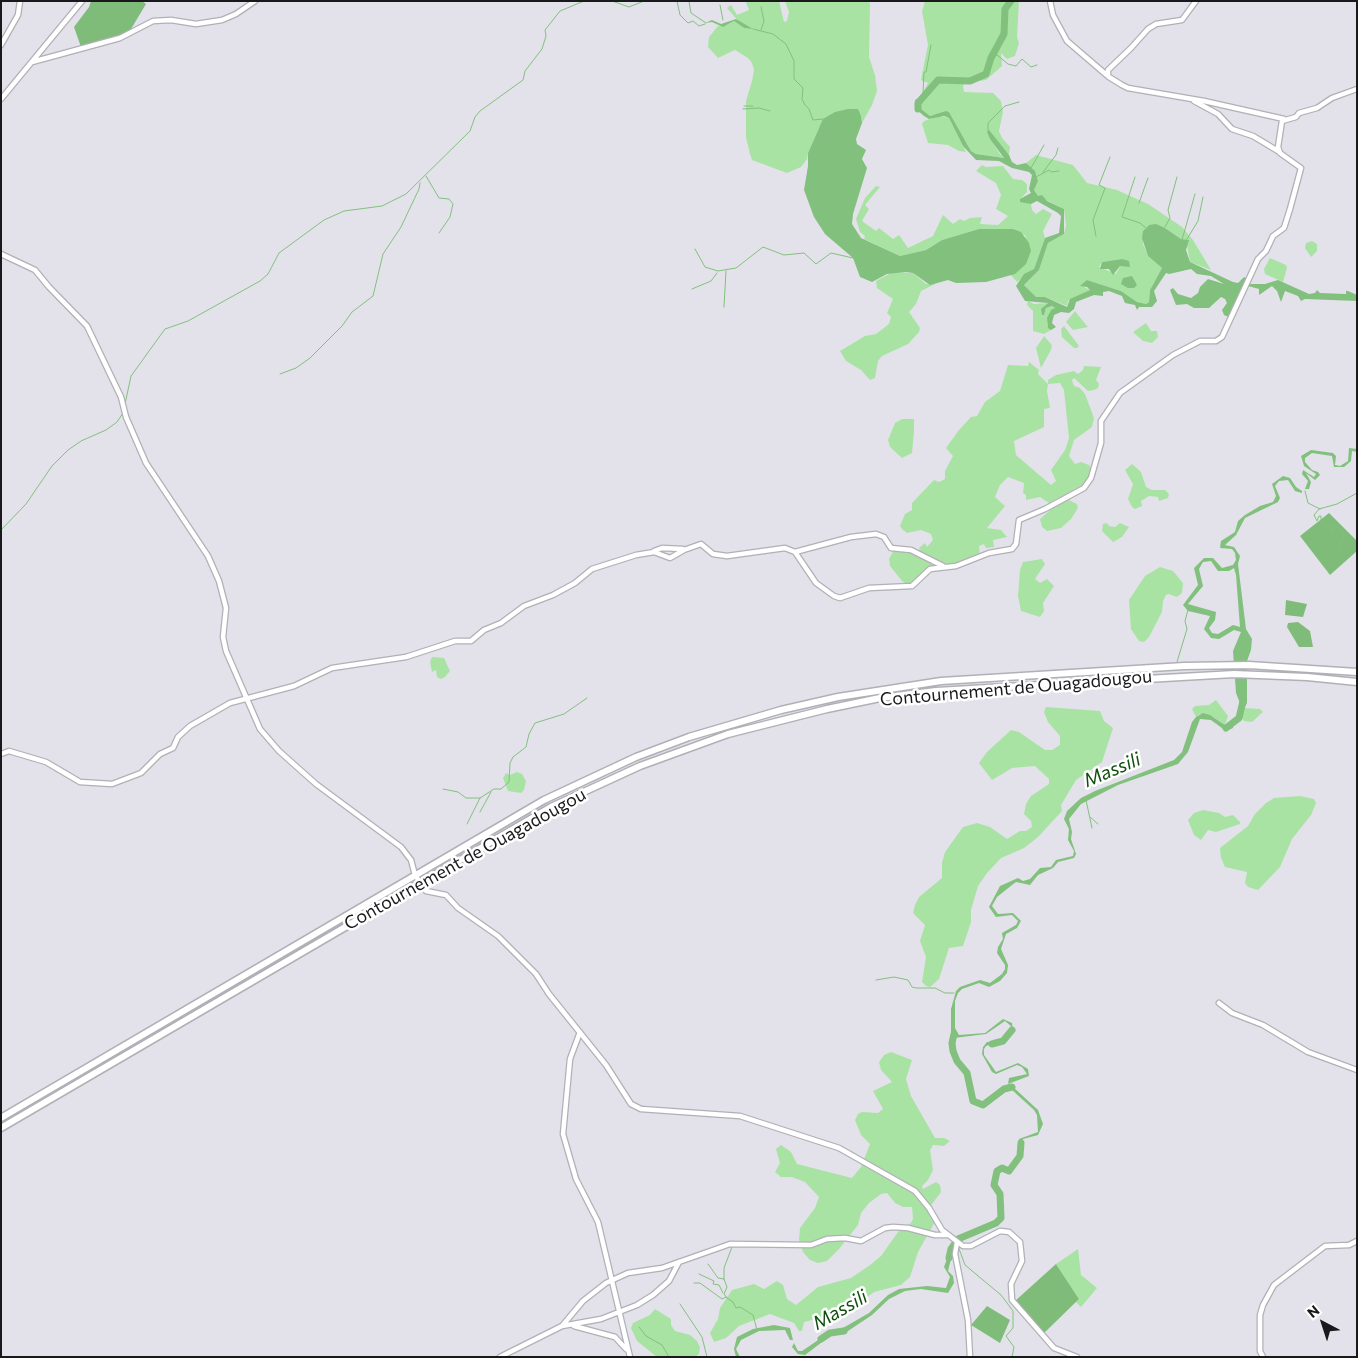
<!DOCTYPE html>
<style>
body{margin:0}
#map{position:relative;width:1358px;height:1358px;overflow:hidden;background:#e3e2ea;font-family:Commissioner,sans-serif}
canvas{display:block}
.frame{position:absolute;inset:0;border:2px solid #19181b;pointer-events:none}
.north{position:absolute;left:1298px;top:1298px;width:50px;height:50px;-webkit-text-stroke:4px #fff;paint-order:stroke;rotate:320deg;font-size:14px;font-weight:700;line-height:20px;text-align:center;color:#19181b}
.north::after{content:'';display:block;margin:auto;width:18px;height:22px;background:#19181b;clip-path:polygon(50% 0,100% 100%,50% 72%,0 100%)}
</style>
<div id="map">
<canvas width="1358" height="1358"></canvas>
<div class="frame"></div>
<div class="north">N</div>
</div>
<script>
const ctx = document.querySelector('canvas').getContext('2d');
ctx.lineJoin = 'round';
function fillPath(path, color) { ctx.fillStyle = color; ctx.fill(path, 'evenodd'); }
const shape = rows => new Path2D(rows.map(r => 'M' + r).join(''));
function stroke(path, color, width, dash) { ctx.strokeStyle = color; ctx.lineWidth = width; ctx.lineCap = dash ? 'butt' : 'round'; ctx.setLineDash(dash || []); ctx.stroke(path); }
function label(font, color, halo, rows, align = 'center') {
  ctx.font = font + ' Commissioner,sans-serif'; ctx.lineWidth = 5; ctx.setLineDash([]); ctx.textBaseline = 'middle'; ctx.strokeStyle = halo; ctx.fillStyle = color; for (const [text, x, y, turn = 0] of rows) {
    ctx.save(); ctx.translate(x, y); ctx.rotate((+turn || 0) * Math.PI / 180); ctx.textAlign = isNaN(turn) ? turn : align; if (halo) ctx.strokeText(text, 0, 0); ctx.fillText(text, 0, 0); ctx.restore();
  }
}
fillPath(shape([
 [748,1,779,1,784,22,787,21,789,12,785,1,869,1,870,4,869,57,875,75,877,91,872,105,862,123,861,116,819,128,808,153,807,159,801,167,787,173,752,160,750,154,746,137,746,101,752,81,754,70,752,63,748,58,735,50,718,58,708,47,709,37,718,26,727,25,734,21,744,28,753,29,740,23,727,8,731,5,737,15,749,10,746,2],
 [925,1,1019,1,1017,37,1019,43,1015,56,1007,59,1001,53,1002,66,986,80,965,83,963,86,964,92,993,93,1001,101,1003,112,999,131,1002,138,1010,147,1009,155,987,132,999,153,1004,158,976,154,971,151,949,112,930,116,920,108,919,99,928,83,921,80,928,45,922,11],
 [939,116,949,118,966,152,959,151,948,145,928,143,922,124,924,121],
 [1036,155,1073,165,1087,183,1117,190,1148,204,1182,227,1193,240,1211,270,1190,262,1186,240,1181,239,1165,228,1149,225,1143,231,1143,244,1148,256,1162,268,1150,290,1149,302,1146,304,1137,302,1121,291,1087,280,1084,287,1090,290,1068,301,1067,306,1045,297,1036,298,1024,285,1039,270,1048,243,1064,234,1066,225,1064,209,1038,196,1034,190,1038,181,1036,174,1026,163],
 [1122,259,1126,265,1120,266,1116,274,1099,267,1102,262],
 [982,165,986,167,1003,166,1013,179,1022,180,1027,184,1027,192,1020,199,1031,204,1032,210,1036,214,1043,209,1052,214,1043,231,1045,238,1034,269,1017,282,1010,274,1015,274,1026,236,1013,229,979,229,942,240,926,250,900,256,864,239,865,236,860,232,856,219,865,198,876,186,880,187,865,205,869,209,862,221,876,231,879,228,893,239,899,235,908,248,933,236,943,215,953,224,960,219,964,221,970,218,982,217,980,224,998,225,1008,216,996,209,1001,195,996,183,976,171],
 [1312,241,1317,244,1317,251,1311,257,1305,248,1306,243],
 [1270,258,1286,265,1287,268,1283,282,1265,274,1264,269],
 [893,272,913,273,926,284,937,283,921,291,916,304,909,312,920,328,919,332,908,344,882,356,878,361,875,378,870,380,861,370,846,361,840,351,865,336,876,334,889,324,891,317,887,313,893,299,877,288,876,281],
 [1028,301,1034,304,1048,303,1044,306,1044,315,1046,308,1052,306,1055,308,1047,324,1051,330,1044,334,1033,331,1033,311,1027,305],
 [1075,311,1078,315,1088,327,1073,330,1066,322],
 [1146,323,1151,331,1157,331,1158,337,1152,343,1143,341,1133,332],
 [1064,326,1079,346,1077,348,1074,348,1062,337,1061,329],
 [1044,336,1052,345,1051,350,1041,368,1036,348],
 [1029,362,1039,370,1038,374,1048,384,1048,380,1056,375,1074,371,1078,374,1083,370,1084,366,1101,367,1096,380,1099,384,1098,388,1094,390,1088,391,1074,378,1072,380,1074,386,1080,388,1085,394,1094,418,1092,427,1074,440,1069,456,1075,464,1081,462,1089,465,1091,468,1088,478,1081,486,1049,503,1040,497,1026,500,1026,495,1023,493,1024,483,1008,477,1000,485,995,497,1005,506,987,528,1001,530,1007,537,993,540,994,547,986,548,984,544,979,546,980,557,954,566,937,561,912,584,908,585,902,581,890,566,889,559,895,548,921,554,919,548,925,543,927,547,933,540,931,534,921,530,907,533,902,529,900,526,905,514,912,510,912,503,934,480,939,482,945,479,945,471,953,456,946,448,959,430,971,417,977,416,985,402,1000,391,1008,365,1028,366],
 [1060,383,1064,390,1069,438,1065,450,1051,470,1056,481,1051,485,1016,455,1014,441,1044,427,1044,409,1050,408,1047,391,1048,384],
 [902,419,914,419,914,431,912,453,902,458,890,447,888,440,895,423],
 [1132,464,1141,472,1146,487,1152,490,1165,490,1169,494,1168,498,1159,501,1158,497,1149,496,1141,501,1142,506,1135,509,1132,507,1128,499,1133,484,1125,470],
 [1069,500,1077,504,1078,508,1071,519,1061,528,1047,531,1042,527,1040,519,1056,505],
 [1107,523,1109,526,1115,527,1120,523,1129,527,1122,537,1113,542,1102,531,1103,524],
 [1042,559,1045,564,1035,579,1040,583,1047,579,1054,586,1043,603,1044,611,1040,617,1021,611,1018,596,1020,570,1023,562],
 [1160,567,1173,571,1183,583,1182,593,1177,597,1169,594,1166,595,1163,601,1162,612,1149,637,1144,642,1139,641,1131,629,1129,600,1145,576],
 [432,657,444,658,450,671,445,677,441,679,437,677,436,670,432,672,430,662],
 [1216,700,1228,716,1225,725,1215,718,1200,714,1196,717,1192,709,1195,706,1209,705],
 [1046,707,1100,711,1104,721,1113,728,1102,762,1076,780,1061,805,1062,811,1038,837,1024,848,1001,858,987,873,978,886,971,910,971,922,963,946,949,948,939,979,930,987,926,986,922,982,926,957,920,941,925,925,913,913,915,905,919,897,942,878,942,863,945,852,963,827,977,823,990,827,1007,839,1020,831,1026,831,1032,827,1031,821,1024,814,1026,804,1031,796,1049,784,1049,779,1035,766,1012,768,992,780,979,763,987,752,1011,730,1019,732,1045,750,1052,750,1060,745,1060,736,1048,722,1044,712],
 [1244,708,1260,709,1263,712,1252,722,1244,721,1240,715],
 [517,772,522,774,526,781,524,790,521,793,508,791,503,778,506,773,510,775],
 [1300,796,1314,799,1316,803,1311,815,1292,839,1280,867,1258,890,1248,887,1245,883,1247,872,1225,867,1221,858,1220,848,1248,826,1255,814,1266,803,1274,798],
 [1203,810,1219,813,1225,817,1233,815,1240,822,1240,824,1216,832,1208,830,1201,840,1194,835,1188,820,1194,813],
 [891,1052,912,1060,906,1079,911,1096,935,1138,944,1138,950,1141,944,1146,933,1145,930,1150,933,1170,928,1180,922,1186,923,1189,936,1182,940,1185,941,1192,929,1208,936,1220,918,1252,910,1277,901,1285,874,1292,863,1300,844,1308,840,1307,829,1316,804,1322,802,1331,799,1331,794,1323,770,1314,739,1326,726,1338,714,1342,710,1333,718,1319,720,1308,732,1290,754,1284,764,1289,777,1281,783,1285,787,1299,796,1305,818,1287,851,1278,870,1265,881,1256,898,1232,911,1223,913,1219,912,1207,903,1207,895,1203,887,1193,881,1194,869,1203,861,1213,858,1225,839,1249,827,1261,818,1263,810,1260,803,1252,799,1240,800,1228,815,1208,819,1197,805,1182,792,1177,781,1177,775,1172,780,1163,776,1149,781,1145,791,1152,797,1164,852,1178,861,1167,870,1144,861,1135,855,1120,858,1114,862,1112,878,1113,883,1109,873,1091,892,1082,881,1070,879,1062,884,1055],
 [1078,1249,1081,1275,1097,1288,1081,1307,1076,1302,1079,1299,1056,1264],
 [655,1309,671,1319,671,1325,675,1331,690,1335,697,1341,700,1347,699,1354,695,1357,657,1357,637,1341,631,1328,633,1323,650,1315]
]), '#a9e3a4');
fillPath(shape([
 [91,1,142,1,146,4,128,34,81,47,74,27,89,7],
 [1329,513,1357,541,1357,551,1330,575,1300,536],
 [1286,600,1307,604,1303,617,1285,615],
 [1298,622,1310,631,1313,647,1299,647,1287,627,1288,623],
 [1056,1264,1079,1299,1042,1335,1015,1301],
 [987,1306,1010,1320,1000,1343,971,1325]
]), '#7fbc7a');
fillPath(shape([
 [736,19,753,29,744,28,734,21,723,27,712,22,705,23,712,20,721,24],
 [917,99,920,100,920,108,930,116,946,111,949,112,971,151,976,154,1004,158,990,139,987,132,989,130,1009,155,1012,162,1017,165,1026,163,1035,171,1038,181,1034,190,1038,196,1042,195,1047,201,1064,209,1064,234,1048,243,1039,270,1024,285,1036,297,1045,297,1067,307,1070,299,1090,290,1087,287,1080,286,1087,280,1121,291,1137,302,1146,304,1149,302,1150,290,1162,268,1148,256,1142,238,1143,231,1149,225,1156,224,1165,228,1181,239,1189,240,1186,250,1190,262,1233,282,1238,283,1244,277,1248,279,1231,318,1224,315,1222,310,1227,303,1225,299,1221,297,1209,308,1194,308,1187,304,1176,305,1170,290,1173,288,1178,294,1191,298,1198,293,1200,287,1208,279,1224,284,1211,276,1197,274,1191,269,1169,274,1166,273,1154,291,1157,301,1152,307,1139,307,1137,310,1135,305,1125,303,1122,296,1109,291,1103,292,1103,296,1094,295,1076,302,1074,309,1069,313,1061,312,1054,315,1052,323,1056,327,1051,330,1048,328,1047,318,1051,310,1055,308,1052,306,1046,308,1044,315,1042,315,1041,309,1048,303,1025,301,1016,286,1024,274,1034,269,1045,238,1059,233,1061,216,1058,213,1037,201,1031,204,1020,202,1020,199,1031,193,1029,189,1032,175,1029,172,1012,168,999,161,976,160,963,146,949,118,944,116,929,119,924,116,916,109,915,100],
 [848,109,858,109,861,116,862,123,856,139,857,144,866,150,862,159,867,168,853,214,852,224,861,238,900,256,926,250,942,240,979,229,1013,229,1021,232,1029,243,1031,251,1026,264,1015,274,986,282,956,283,948,280,930,285,913,273,906,272,887,274,872,282,860,277,853,258,825,234,814,217,804,190,808,166,808,153,823,119,835,112],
 [1122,259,1129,261,1130,267,1120,266,1113,275,1109,269,1100,269,1102,262],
 [1132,276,1137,285,1134,288,1128,288,1121,284,1123,278],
 [1278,280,1309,294,1315,293,1317,290,1320,293,1346,294,1346,291,1348,291,1357,295,1357,301,1305,299,1301,301,1298,296,1285,291,1281,302,1277,291,1272,286,1259,295,1259,289,1248,286,1249,284,1265,284],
 [1349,448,1357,449,1357,452,1352,451,1351,461,1344,467,1334,467,1332,456,1312,453,1305,458,1305,462,1312,470,1318,472,1320,475,1315,480,1306,473,1311,482,1309,489,1305,489,1308,481,1302,474,1303,470,1314,477,1316,474,1304,466,1301,456,1311,450,1333,453,1336,456,1335,465,1340,466,1348,461],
 [1283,476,1290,478,1296,487,1302,491,1302,493,1295,491,1288,480,1279,481,1275,486,1280,498,1278,502,1245,518,1236,535,1225,545,1234,547,1240,556,1238,564,1246,629,1252,639,1251,650,1247,661,1247,703,1243,711,1236,693,1233,651,1241,632,1234,630,1219,639,1211,638,1204,629,1210,616,1188,611,1183,605,1198,585,1194,568,1204,558,1213,558,1222,568,1233,565,1236,560,1235,553,1232,549,1220,548,1221,541,1235,532,1238,521,1245,515,1260,506,1273,502,1276,496,1272,484],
 [1211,561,1218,571,1229,571,1234,568,1236,575,1240,627,1233,625,1218,634,1212,633,1209,628,1215,620,1216,612,1188,604,1203,586,1199,569,1203,562],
 [1203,713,1210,715,1225,725,1233,723,1233,728,1226,731,1211,720,1200,719,1188,752,1178,764,1118,785,1081,804,1069,819,1072,832,1071,839,1076,854,1074,858,1058,862,1053,868,1038,875,1030,885,1016,882,1012,885,997,897,992,906,998,914,1013,913,1021,921,1017,928,1006,934,1001,949,1008,965,1007,973,1000,981,989,987,979,983,962,989,958,993,955,1001,955,1028,959,1035,985,1033,1003,1019,1012,1023,1013,1031,1008,1036,1012,1027,1005,1021,986,1034,954,1038,951,1033,951,1009,956,991,960,987,980,980,990,983,1002,974,1005,969,1005,965,997,953,998,947,1003,939,1002,933,1016,925,1018,921,1012,915,996,917,989,907,1000,886,1018,878,1023,881,1030,879,1040,868,1051,867,1056,860,1073,856,1074,851,1068,840,1069,829,1064,819,1067,811,1081,798,1095,791,1174,760,1182,752,1192,722,1196,717],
 [987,1042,1000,1042,986,1046,984,1049,984,1055,996,1072,1018,1063,1028,1069,1029,1076,1008,1084,1009,1078,1027,1074,1022,1067,1017,1065,996,1074,992,1072,982,1054,983,1047],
 [1012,1086,1038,1110,1043,1124,1038,1135,1023,1139,1022,1150,1020,1150,1019,1139,1038,1132,1037,1115,1034,1110,1011,1089],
 [950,1251,953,1251,948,1271,953,1276,954,1283,948,1293,921,1289,905,1291,889,1299,872,1315,845,1333,836,1332,869,1313,888,1295,899,1289,927,1286,946,1288,950,1277,944,1267],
 [774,1325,790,1328,793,1340,790,1340,785,1330,759,1331,741,1340,736,1349,740,1357,736,1357,734,1349,737,1337,753,1329],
 [827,1334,830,1336,805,1355,798,1354,792,1347,794,1343,798,1351,802,1351]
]), '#82c07d');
stroke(shape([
 [612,1,629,7,644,1],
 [677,1,680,15,688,23,693,21,699,26,705,24],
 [689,1,691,13,706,23],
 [720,5,723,20],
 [753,29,773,34,786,44,794,61,794,79,803,88,802,99,805,105,809,109,813,120,823,119],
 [761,30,764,21,761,7],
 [993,57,997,55,1008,64,1016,66,1022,59,1031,67,1037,65],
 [925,96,923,93,924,72,926,72,931,45],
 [744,106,753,106],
 [743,109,759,108,770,111],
 [988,131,988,123,1005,106,1019,102],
 [1031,168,1044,145],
 [1043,172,1056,155,1058,148],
 [426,176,439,198,449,199,453,204,450,217,439,233],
 [1036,177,1049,170,1051,172,1059,171],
 [1135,177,1122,217,1140,223,1146,228],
 [1139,203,1148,178],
 [1165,227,1170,218,1168,210,1177,177],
 [1096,236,1093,220,1105,188,1099,185,1110,157],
 [1187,239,1198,221,1203,197],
 [1182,240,1195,194],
 [695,249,705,267,718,271,736,268,763,247,784,255,804,253,816,264,831,253,853,258],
 [692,289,711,281,717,273],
 [724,307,726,271],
 [280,374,296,368,310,358,342,326,352,312,373,296,383,254,401,227,419,189,420,183],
 [125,404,131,376,165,329,188,321,260,281,268,274,279,253,324,220,344,211,382,206,406,194,470,131,475,117,480,111,523,80,525,71,542,49,546,36,545,30,560,11,584,1],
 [1305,491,1308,503,1320,509],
 [1,530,26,504,52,466,68,450,81,441,106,430,117,422,123,413],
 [1339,552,1339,547,1344,538,1341,529,1336,527,1332,532,1331,528,1321,522,1321,516,1319,516,1317,521,1314,515,1319,509,1337,504,1357,493],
 [1177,662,1187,629,1185,621,1188,610],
 [443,789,458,792,466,798,480,798],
 [1086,800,1092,828],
 [480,812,491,792],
 [1090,817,1098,824],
 [467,824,480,798,494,789,501,789,509,782,510,763,513,757,526,747,529,734,535,723,564,714,587,698],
 [876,980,894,977,908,980,912,987,916,988,935,988,945,993,954,993],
 [962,1241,966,1235],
 [958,1246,965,1265,1001,1295,1013,1311,1013,1328,1006,1336,1014,1347,1012,1357],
 [708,1264,718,1278,724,1279,727,1287,724,1294,727,1298,733,1302,736,1308,740,1307,753,1315,757,1330],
 [699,1274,714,1281,713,1284,719,1285,723,1293],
 [724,1279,724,1268,732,1247],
 [694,1283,700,1283,722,1299,726,1297],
 [680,1304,702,1337,707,1357],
 [639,1327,646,1336,662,1345,669,1357]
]), '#82c07d', 1);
stroke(shape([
 [918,109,918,103,938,80,970,81,986,74,991,58,1004,34,1005,9,1011,1],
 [1226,728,1239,718,1243,701],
 [954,1034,952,1043,953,1051,957,1061,967,1073,973,1101,983,1105,1004,1089,1012,1087],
 [992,1044,1003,1041,1012,1030],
 [949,1258,951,1249,958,1239,996,1223,1001,1218,1000,1194,994,1185,997,1171,1002,1168,1009,1171,1020,1156,1021,1143],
 [821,1339,830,1333,844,1331]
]), '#82c07d', 7);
const minor = shape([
 [1050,1,1053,15,1067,41,1109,77,1122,85,1128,88,1204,101,1284,119],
 [1,45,18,15,20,1],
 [32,62,120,38,153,21,171,20,196,24,222,20,236,14,255,1],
 [1108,76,1108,70,1131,48,1148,29,1156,24,1182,20,1196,1],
 [1,99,82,1],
 [1194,101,1218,114,1232,129,1253,136,1278,151],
 [1,254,35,270,49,287,87,326,121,397,126,417,146,463,208,556,219,581,226,608,223,637,226,651,260,729,279,751,316,784,401,847,411,860,415,875,426,891,446,895,458,908,498,936,536,974,549,994,606,1065,631,1104,641,1109,740,1116,839,1148,915,1191,929,1208,942,1230,963,1246,971,1246,1000,1231,1009,1232,1020,1242,1022,1261,1011,1284,1012,1300,1054,1348,1077,1357],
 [654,551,662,548,683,549],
 [795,552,851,537,876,534,884,537,891,548,911,550,943,566],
 [1,754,9,751,46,762,80,782,112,784,141,773,160,754,173,748,178,737,190,726,230,703,294,686,332,668,406,657,455,641,471,641,484,630,501,623,524,606,553,595,575,583,592,569,636,555,654,552,670,558,684,550,701,544,713,554,727,556,785,548,795,552,816,583,834,596,840,598,869,588,912,586,930,569,956,566,989,553,1012,549,1016,544,1019,520,1045,509,1084,488,1091,478,1101,443,1101,421,1120,393,1173,355,1200,341,1216,341,1222,337,1258,259,1266,251,1273,236,1284,228,1290,209,1301,168,1280,153,1278,147,1282,121,1296,117,1299,113,1317,108,1332,98,1357,89],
 [1219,1003,1232,1013,1263,1025,1308,1052,1357,1070],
 [580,1032,570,1059,563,1134,576,1179,598,1222,630,1357],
 [957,1242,955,1254,968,1320,970,1357],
 [562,1326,601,1319,637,1305,653,1295,669,1281,679,1262],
 [574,1326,615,1337,626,1349],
 [500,1357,562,1326,583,1301,606,1283,628,1273,662,1268,730,1244,811,1245,827,1239,845,1238,861,1241,885,1228,893,1227,908,1228,935,1235,947,1235],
 [1263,1357,1260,1351,1260,1315,1263,1305,1274,1285,1325,1246,1349,1245,1357,1241]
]);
const highway = shape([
 [1,1118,544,800,636,757,689,737,781,710,838,697,941,681,1184,666,1249,665,1357,672],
 [1,1128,551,807,640,766,728,734,827,709,880,698,936,691,1234,674,1307,677,1357,682]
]);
stroke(minor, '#b0b0b7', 7);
stroke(highway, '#b0b0b7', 9);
stroke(minor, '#fff', 4.5);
stroke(highway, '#fff', 6);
label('18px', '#19181b', '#fff', [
 ["Contournement de Ouagadougou",1016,688,-5],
 ["Contournement de Ouagadougou",465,859,-29]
]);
label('italic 19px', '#0e4f0d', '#fff', [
 ["Massili",1112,770,-23],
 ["Massili",840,1310,-30]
]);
</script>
